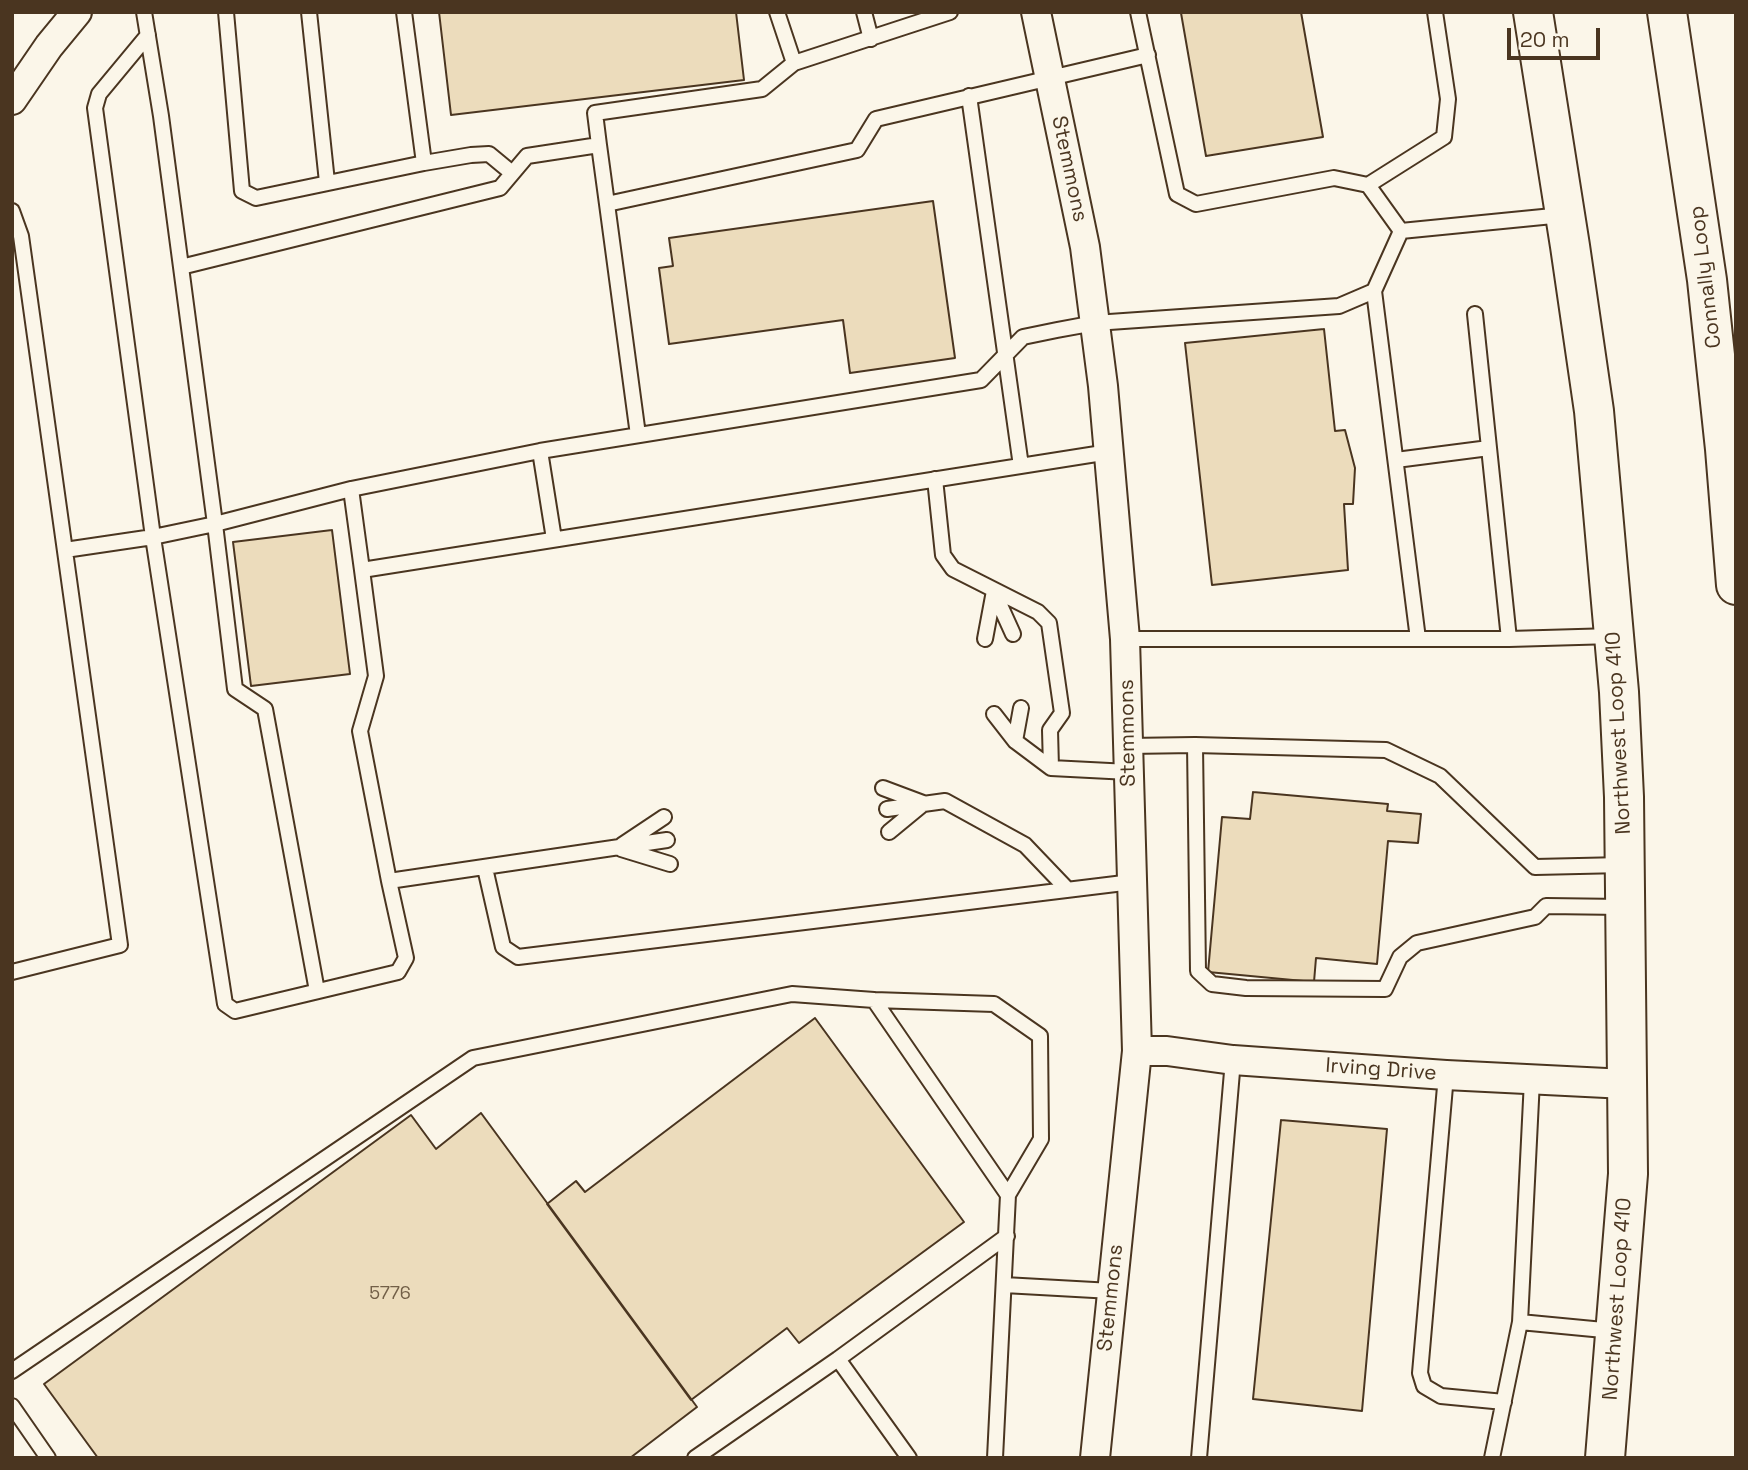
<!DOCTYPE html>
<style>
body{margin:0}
#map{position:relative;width:1748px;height:1470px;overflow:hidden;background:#fbf6e9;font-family:"Space Grotesk",sans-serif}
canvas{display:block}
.frame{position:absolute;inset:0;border:14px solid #4a3520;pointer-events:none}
.scale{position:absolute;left:1507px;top:28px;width:93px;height:32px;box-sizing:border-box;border:4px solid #4a3520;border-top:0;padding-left:9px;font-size:21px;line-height:24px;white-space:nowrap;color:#4a3520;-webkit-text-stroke:5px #fbf6e9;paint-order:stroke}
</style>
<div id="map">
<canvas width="1748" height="1470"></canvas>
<div class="frame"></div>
<div class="scale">20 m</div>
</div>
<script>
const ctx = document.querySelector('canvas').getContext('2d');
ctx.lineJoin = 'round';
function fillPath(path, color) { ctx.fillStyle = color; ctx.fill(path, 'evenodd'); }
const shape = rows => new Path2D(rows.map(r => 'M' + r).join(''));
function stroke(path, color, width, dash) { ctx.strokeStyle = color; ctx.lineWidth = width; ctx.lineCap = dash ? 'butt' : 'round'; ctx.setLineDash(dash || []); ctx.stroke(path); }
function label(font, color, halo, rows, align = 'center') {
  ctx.font = font + ' "Space Grotesk",sans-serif'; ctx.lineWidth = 5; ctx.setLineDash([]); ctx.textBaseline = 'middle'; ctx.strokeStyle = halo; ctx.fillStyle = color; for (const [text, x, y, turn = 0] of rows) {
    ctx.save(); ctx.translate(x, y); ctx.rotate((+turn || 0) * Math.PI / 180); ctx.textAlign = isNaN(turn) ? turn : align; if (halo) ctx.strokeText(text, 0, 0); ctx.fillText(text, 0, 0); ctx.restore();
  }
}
const building = shape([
 [439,12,736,12,744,80,451,115,439,12],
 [1186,12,1301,12,1323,137,1206,156,1181,13,1186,12],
 [933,201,955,358,850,373,843,320,669,344,659,268,673,266,669,238,933,201],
 [1324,329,1335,431,1345,430,1355,468,1353,504,1344,504,1348,570,1212,585,1185,343,1324,329],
 [332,530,350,674,251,686,233,542,332,530],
 [1253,792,1388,804,1387,811,1421,814,1418,843,1388,841,1377,964,1316,958,1314,982,1208,972,1222,817,1250,819,1253,792],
 [815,1018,964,1222,799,1343,787,1328,691,1400,547,1204,576,1181,585,1192,815,1018],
 [481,1113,697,1407,630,1458,98,1458,44,1384,411,1115,436,1149,481,1113],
 [1281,1120,1387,1129,1362,1411,1253,1399,1281,1120]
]);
fillPath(building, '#ecdcbc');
stroke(building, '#4a3520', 2);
const lane = shape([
 [144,12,161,116,181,267,500,188,527,156,599,145,607,204,857,150,876,119,1148,55],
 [226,12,242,191,256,198,424,163],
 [309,12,327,182],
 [404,12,424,163,471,155,489,154,512,173],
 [777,12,794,63,950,12],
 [864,12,871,39],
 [1138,12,1177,194,1196,204,1334,178,1368,185,1401,231,1563,215],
 [969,96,1021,466],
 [599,145,595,113,762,89,794,63],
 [1368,185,1444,137,1448,99,1435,12],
 [607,204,638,435],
 [12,211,21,236,120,945,12,972],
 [181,267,215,524,351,489,540,451,981,380,1023,337,1057,330,1095,323,1339,306,1374,291,1401,231],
 [1374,291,1418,639],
 [1475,314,1509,639],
 [540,451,554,539],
 [1396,460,1489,448],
 [935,479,943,555,953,569,1038,612,1049,623,1062,713,1050,730,1051,768],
 [351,489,362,570,1109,452],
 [65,550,153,537,95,108,99,94,148,35],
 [362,570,376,676,360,731,389,881,667,840],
 [994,592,1013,634],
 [985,639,994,591],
 [1125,639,1509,639,1613,636],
 [994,714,1015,741,1051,768,1129,772],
 [1015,741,1021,708],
 [1195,745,1198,971,1212,984,1246,988,1385,989,1400,957,1417,943,1535,917,1546,906,1623,907],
 [1128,746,1195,745,1386,750,1440,776,1535,867,1623,865],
 [883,788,923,803],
 [887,809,945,801,1025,845,1068,890],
 [889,832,923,804],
 [622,845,664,817],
 [621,849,670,864],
 [485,868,503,947,518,957,1132,882],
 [317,991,265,709,235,689,215,524,153,537,225,1004,235,1011,398,972,406,958,389,881],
 [874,1000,994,1004,1040,1036,1041,1139,1008,1195],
 [1446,1075,1420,1373,1424,1386,1441,1396,1504,1402],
 [1532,1080,1520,1322,1614,1331],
 [1004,1285,1112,1291],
 [838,1359,909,1458],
 [12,1371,473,1058,792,994,874,1000,1008,1195,995,1458],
 [12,1406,48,1458],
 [695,1458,838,1359,1007,1236],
 [1199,1458,1233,1060],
 [1492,1458,1520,1322]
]);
const street = shape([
 [1036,12,1085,247,1103,386,1125,639,1137,1051,1095,1458],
 [12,100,49,46,77,12],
 [1137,1051,1167,1051,1233,1060,1446,1075,1626,1084]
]);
const primary = shape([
 [1533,12,1570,246,1594,411,1619,692,1624,797,1628,1174,1605,1458]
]);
const highway = shape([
 [1667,12,1707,280,1725,449,1736,585]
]);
stroke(lane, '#4a3520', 18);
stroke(street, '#4a3520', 32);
stroke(primary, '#4a3520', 42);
stroke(highway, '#4a3520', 42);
stroke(lane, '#fbf6e9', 14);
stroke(street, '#fbf6e9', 28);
stroke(primary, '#fbf6e9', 38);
stroke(highway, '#fbf6e9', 38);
label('18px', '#725f47', null, [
 ["5776",390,1294]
]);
label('21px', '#4a3520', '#fbf6e9', [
 ["Stemmons",1069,169,78],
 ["Connally Loop",1706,277,-97],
 ["Stemmons",1128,733,-91],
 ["Northwest Loop 410",1619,733,-93],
 ["Irving Drive",1381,1070,4],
 ["Stemmons",1111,1298,-84],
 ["Northwest Loop 410",1618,1299,-86]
]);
</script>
